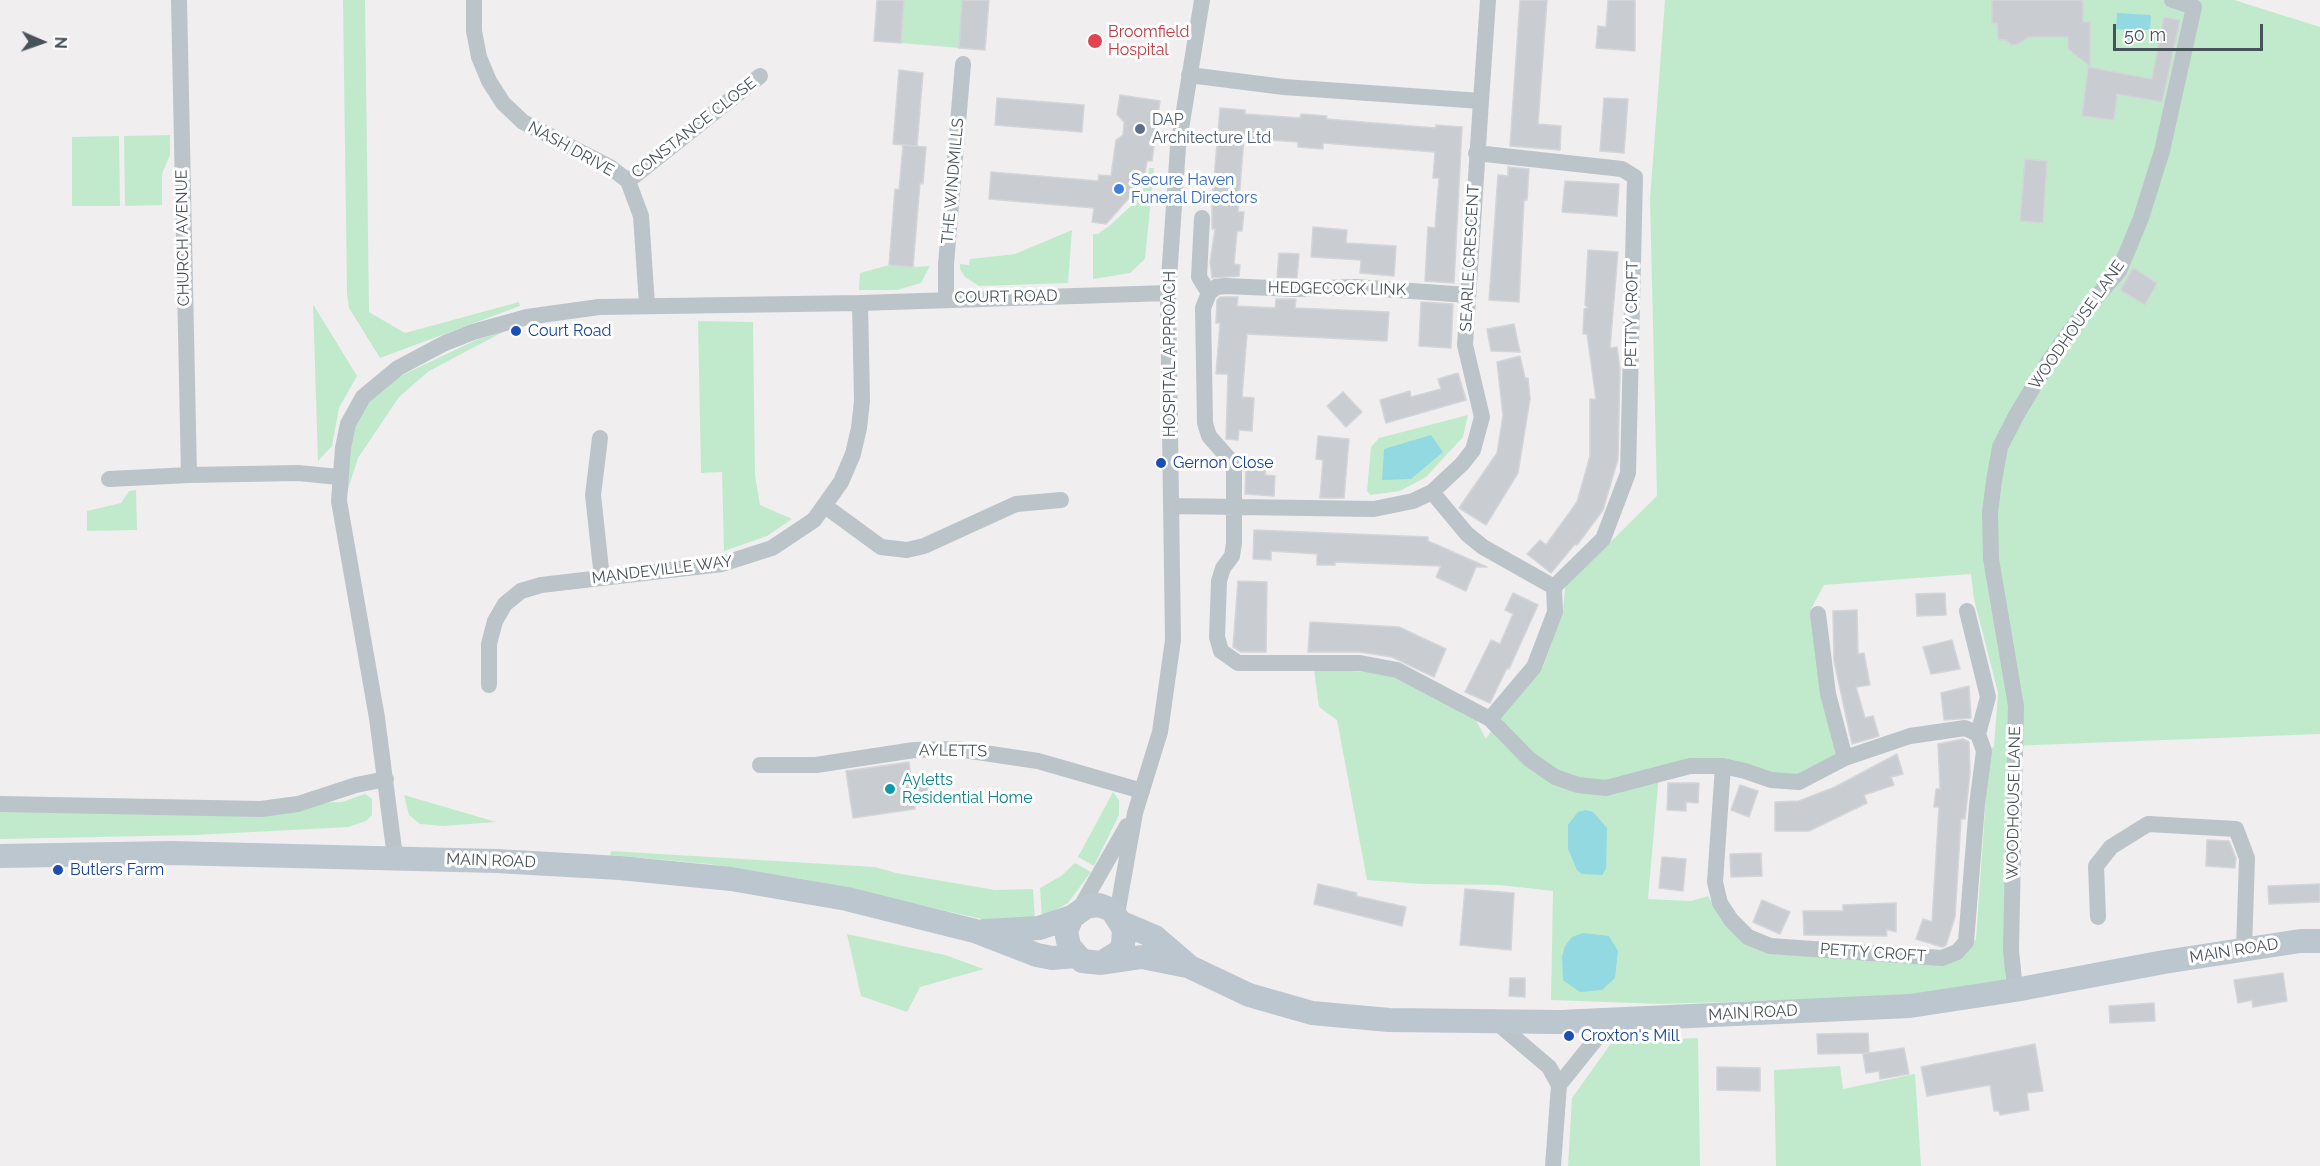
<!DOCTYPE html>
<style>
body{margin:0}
#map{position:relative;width:2320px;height:1166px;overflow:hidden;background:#f1eeef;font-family:Raleway,sans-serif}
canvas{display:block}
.north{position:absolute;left:12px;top:12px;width:60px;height:60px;-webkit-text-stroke:4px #fff;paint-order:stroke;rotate:92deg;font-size:16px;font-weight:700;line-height:24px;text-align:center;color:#485359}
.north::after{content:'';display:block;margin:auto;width:21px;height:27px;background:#485359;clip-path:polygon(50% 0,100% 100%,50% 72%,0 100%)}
.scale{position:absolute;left:2113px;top:24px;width:150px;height:27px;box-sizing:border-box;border:3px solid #485359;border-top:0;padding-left:8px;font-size:18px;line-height:21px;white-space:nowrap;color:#485359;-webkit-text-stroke:4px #fff;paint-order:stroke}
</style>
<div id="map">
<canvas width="2320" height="1166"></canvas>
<div class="north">N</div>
<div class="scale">50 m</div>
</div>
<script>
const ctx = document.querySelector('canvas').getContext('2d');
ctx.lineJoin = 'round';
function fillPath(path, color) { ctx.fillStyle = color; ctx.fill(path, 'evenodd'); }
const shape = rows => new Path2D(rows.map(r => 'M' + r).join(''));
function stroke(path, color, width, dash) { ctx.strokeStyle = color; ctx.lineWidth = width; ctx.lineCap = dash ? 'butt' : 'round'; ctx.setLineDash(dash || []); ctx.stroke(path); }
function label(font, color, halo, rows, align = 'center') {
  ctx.font = font + ' Raleway,sans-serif'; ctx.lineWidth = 6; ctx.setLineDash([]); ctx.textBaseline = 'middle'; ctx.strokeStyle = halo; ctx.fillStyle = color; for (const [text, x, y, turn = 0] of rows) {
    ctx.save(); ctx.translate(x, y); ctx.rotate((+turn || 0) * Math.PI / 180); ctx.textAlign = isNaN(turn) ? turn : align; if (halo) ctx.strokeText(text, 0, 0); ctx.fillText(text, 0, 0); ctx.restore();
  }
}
fillPath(shape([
 [343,0,365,0,369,312,405,333,519,302,520,306,380,358,349,308,347,293],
 [904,0,962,0,959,48,901,43],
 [1665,0,2234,0,2320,27,2320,734,2011,746,2005,986,1908,996,1661,1004,1551,1000,1553,891,1500,885,1423,884,1367,880,1337,720,1319,707,1314,670,1385,672,1476,720,1486,739,1501,715,1543,667,1563,611,1565,587,1657,496,1650,199],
 [1971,574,1974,599,1998,693,1994,746,1989,752,1976,939,1962,957,1742,941,1720,917,1708,896,1691,901,1648,899,1659,774,1798,774,1836,755,1811,609,1824,585],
 [170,135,170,155,162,174,162,205,125,206,124,136],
 [119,136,120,206,72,206,72,137],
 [1149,168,1154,168,1145,259,1130,273,1093,279,1093,234,1098,234,1109,226,1132,205,1148,181],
 [1072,230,1068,283,979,286,965,277,960,269,960,264,969,265,970,259,1015,254],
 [889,265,913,267,930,266,921,283,897,290,859,290,860,273],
 [313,304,357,376,339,408,332,446,318,461],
 [698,321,753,322,755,475,760,505,792,519,767,536,724,551,722,472,701,473],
 [505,331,429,371,399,397,358,458,343,505,345,451,361,410,392,380,476,340],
 [1468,415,1463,437,1426,477,1400,491,1370,495,1367,491,1371,447,1379,438],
 [136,490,137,530,87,531,87,511,121,503,129,491],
 [1113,792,1119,800,1119,815,1094,866,1078,857],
 [365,794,372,799,372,815,366,821,349,827,195,835,0,839,0,811,342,802],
 [404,795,496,822,443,826,420,824,409,815],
 [611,851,875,867,896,873,995,890,1033,889,1035,920,982,919,808,880,709,864,610,855],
 [1075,863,1091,872,1068,903,1042,918,1040,888,1061,876],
 [847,934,945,955,984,969,920,987,907,1012,861,996],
 [1698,1038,1700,1166,1568,1166,1572,1098,1612,1042],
 [1840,1066,1843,1089,1915,1074,1921,1166,1776,1166,1774,1070]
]), '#c1eacd');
fillPath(shape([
 [2117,13,2151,15,2150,30,2139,30,2138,42,2127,41,2127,30,2116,29],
 [1431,435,1443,452,1411,479,1382,480,1384,449],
 [1585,810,1593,812,1607,828,1606,869,1602,875,1582,874,1577,870,1568,849,1568,825,1578,812],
 [1583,933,1609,936,1618,951,1615,978,1602,990,1580,992,1563,980,1562,957,1565,946,1572,937]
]), '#93d9e2');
const building = shape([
 [877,0,904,0,901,43,874,41,877,0],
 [962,0,989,0,985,50,959,48,962,0],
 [1520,0,1547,0,1538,124,1561,126,1560,150,1510,146,1520,0],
 [1608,0,1635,0,1635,51,1596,48,1598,26,1606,27,1608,0],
 [1992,0,2083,0,2083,22,2090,22,2090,66,2068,49,2068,37,2029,37,2018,44,2011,45,2006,40,1998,40,1997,23,1992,24,1992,0],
 [2164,17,2180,20,2162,102,2117,94,2114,120,2082,116,2088,67,2152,79,2164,17],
 [899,70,923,73,917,146,893,144,899,70],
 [1120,95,1160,101,1152,161,1147,161,1144,181,1106,224,1092,222,1094,208,989,199,991,172,1098,181,1099,175,1111,176,1116,140,1123,135,1124,122,1117,114,1120,95],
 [997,98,1084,105,1082,132,995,125,997,98],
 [1604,98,1628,99,1624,153,1600,151,1604,98],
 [1220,108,1245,110,1245,114,1300,118,1301,114,1327,116,1326,119,1436,128,1436,125,1462,127,1454,283,1425,281,1428,227,1435,228,1439,178,1433,178,1435,152,1323,143,1323,149,1298,147,1298,142,1244,138,1238,212,1244,212,1242,231,1237,231,1234,264,1240,265,1239,276,1212,278,1210,262,1215,229,1212,229,1212,203,1220,108],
 [903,145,926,147,923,184,920,183,913,267,889,265,895,189,899,190,903,145],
 [2025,159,2047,161,2043,223,2020,221,2025,159],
 [1508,167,1529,169,1527,200,1524,200,1519,302,1489,300,1498,175,1508,176,1508,167],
 [1565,181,1619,184,1617,216,1562,212,1565,181],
 [1313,227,1347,230,1346,243,1396,246,1394,276,1360,273,1361,260,1311,257,1313,227],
 [1588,250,1618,252,1610,348,1617,347,1620,369,1618,459,1603,510,1577,545,1575,544,1551,573,1527,554,1540,540,1546,545,1577,502,1590,456,1590,399,1596,399,1587,334,1583,334,1584,309,1588,308,1585,305,1588,250],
 [1279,253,1299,254,1297,278,1277,278,1279,253],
 [2133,268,2157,283,2145,305,2120,290,2133,268],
 [1220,297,1238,297,1237,306,1275,308,1276,299,1296,299,1295,308,1389,312,1387,341,1247,334,1242,397,1254,398,1252,431,1239,430,1238,440,1226,439,1228,374,1216,374,1220,323,1216,323,1217,300,1220,297],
 [1421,302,1453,304,1451,348,1419,346,1421,302],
 [1514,324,1520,352,1491,351,1487,329,1514,324],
 [1520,356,1525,378,1528,378,1530,399,1518,473,1486,525,1459,508,1497,453,1503,416,1497,362,1520,356],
 [1458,373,1466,400,1386,423,1380,400,1410,391,1411,397,1441,389,1438,379,1458,373],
 [1343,392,1362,412,1346,427,1327,406,1343,392],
 [1318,436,1349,439,1344,498,1320,498,1323,460,1316,459,1318,436],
 [1246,463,1266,464,1265,475,1275,476,1274,496,1245,494,1246,463],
 [1254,530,1428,537,1428,541,1487,567,1476,567,1466,591,1436,577,1441,566,1335,562,1335,565,1317,565,1317,554,1271,551,1271,560,1253,559,1254,530],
 [1238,581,1267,582,1266,652,1241,652,1233,647,1238,581],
 [1513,593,1538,605,1509,669,1507,668,1490,703,1465,692,1491,640,1500,644,1513,614,1505,610,1513,593],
 [1945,593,1946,615,1917,616,1916,594,1945,593],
 [1857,610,1858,654,1864,653,1870,685,1856,687,1865,718,1873,716,1879,736,1852,744,1834,661,1833,611,1857,610],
 [1310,622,1399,627,1446,649,1434,677,1392,657,1360,652,1308,652,1310,622],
 [1952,640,1960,669,1931,674,1923,647,1952,640],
 [1969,686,1971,718,1944,720,1941,693,1969,686],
 [1963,739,1969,742,1970,773,1965,819,1961,819,1955,917,1946,945,1942,947,1916,939,1923,919,1932,922,1939,807,1934,807,1936,789,1940,789,1938,744,1963,739],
 [1897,754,1903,774,1891,777,1894,785,1864,795,1867,803,1809,831,1775,831,1775,802,1799,801,1835,787,1897,754],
 [909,762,911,779,930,776,933,799,914,802,915,809,853,818,846,771,909,762],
 [1668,783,1699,783,1698,803,1686,802,1686,811,1667,810,1668,783],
 [1740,785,1758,791,1749,817,1731,810,1740,785],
 [2207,840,2229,841,2236,858,2235,868,2206,866,2207,840],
 [1761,853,1762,876,1731,877,1730,854,1761,853],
 [1662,857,1686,859,1683,891,1659,888,1662,857],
 [1318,884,1357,893,1356,896,1406,907,1402,926,1314,904,1318,884],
 [2320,884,2320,902,2269,904,2268,886,2320,884],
 [1465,889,1514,893,1511,950,1460,945,1465,889],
 [1762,900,1790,912,1780,934,1753,922,1762,900],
 [1896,903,1896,932,1886,929,1887,936,1804,935,1803,911,1843,911,1843,905,1896,903],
 [2283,973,2287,1001,2253,1007,2252,1000,2238,1003,2234,980,2283,973],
 [1510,978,1525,978,1525,997,1509,996,1510,978],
 [2154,1003,2155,1021,2110,1023,2109,1006,2154,1003],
 [1868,1033,1869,1053,1818,1054,1817,1034,1868,1033],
 [2035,1044,2043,1091,2027,1093,2029,1110,2000,1115,1999,1111,1994,1111,1990,1085,1927,1096,1921,1067,2035,1044],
 [1904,1048,1909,1074,1880,1079,1879,1071,1866,1073,1863,1054,1904,1048],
 [1717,1067,1760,1068,1760,1091,1717,1090,1717,1067]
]);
fillPath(building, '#c9ccd0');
stroke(building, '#d3d5d9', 1.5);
stroke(shape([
 [179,0,189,475,298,473,339,477],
 [474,0,474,31,479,57,489,81,503,103,523,122,610,167,628,181,641,216,647,305],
 [1481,101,1488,0],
 [1476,153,1622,169,1635,177,1628,473,1603,539,1554,587,1555,612,1534,667,1490,719],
 [628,181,760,76],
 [1202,218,1199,277,1209,293],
 [1468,295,1355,287,1296,289,1225,286,1216,287,1209,293,1203,308,1205,423,1209,436,1230,460,1234,471,1234,543,1232,556,1223,568,1219,581,1217,637,1221,651,1238,663,1360,663,1397,670,1490,719,1529,759,1555,777,1578,785,1606,788,1690,766,1723,766,1745,771,1771,780,1799,782,1845,758,1910,736,1965,728,1978,734,1984,751,1977,805,1966,942,1957,952,1942,958,1770,946,1748,937,1731,920,1720,903,1715,882,1723,766],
 [946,299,946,264,963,64],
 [600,438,593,495,602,578],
 [109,479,189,475],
 [1432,492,1467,534,1483,547,1554,587],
 [825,506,881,547,907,550,924,546,1016,504,1061,500],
 [1172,506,1374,509,1413,501,1432,492,1462,464,1473,450,1482,417,1465,345,1481,101,1284,87,1189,75],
 [1967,611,1988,697,1978,734],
 [1818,614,1828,694,1845,758],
 [489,685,489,644,495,621,505,604,521,591,541,585,722,564,772,548,814,520,841,482,853,454,859,428,862,401,860,303],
 [760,765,816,765,914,750,957,749,1038,761,1142,791],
 [0,804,261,809,298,804,356,785,386,779],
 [395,857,377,718,339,501,343,448,348,424,363,397,398,368,445,343,473,332,527,317,599,307,860,303,1168,293],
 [1079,910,1127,826],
 [1117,914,1135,813,1160,732,1173,640,1168,293,1178,147,1202,0],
 [2098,917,2096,866,2111,847,2148,824,2236,829,2247,858,2244,950],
 [2015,990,2011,950,2016,706,1991,559,1990,512,1994,481,2000,447,2017,414,2049,361,2087,308,2119,271,2141,218,2162,151,2194,7,2172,0],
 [1496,1022,1549,1067,1559,1085,1553,1166],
 [1559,1085,1612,1019]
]), '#bbc4c9', 16);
stroke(shape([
 [0,856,171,853,496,861,620,868,731,879,847,899,975,931,1037,955,1052,958,1075,956],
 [1122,923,1155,937,1190,967,1249,995,1312,1013,1389,1020,1560,1022,1910,1006,2015,990,2164,962,2300,941,2320,941],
 [984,931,1039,928,1072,917],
 [1101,963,1119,952,1123,945,1124,929,1112,910,1099,905,1086,907,1072,917,1066,931,1069,946,1082,961,1101,963,1142,957,1187,966]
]), '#bcc6ce', 24);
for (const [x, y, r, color] of [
 [1095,41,8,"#e0444e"],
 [1140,129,6,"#5c6f8a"],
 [1119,189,6,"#3f7fe0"],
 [516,331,6,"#1a4fb4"],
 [1161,463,6,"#1a4fb4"],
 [890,789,6,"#0f9aa8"],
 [58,870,6,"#1a4fb4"],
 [1569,1036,6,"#1a4fb4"]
]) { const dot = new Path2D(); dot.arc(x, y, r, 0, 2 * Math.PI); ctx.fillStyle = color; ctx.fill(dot); stroke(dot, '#fff', 2); }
label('16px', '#be3a42', '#fff', [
 ["Broomfield",1108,32],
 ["Hospital",1108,50]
], 'left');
label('16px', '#4e5e75', '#fff', [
 ["DAP",1152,120],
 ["Architecture Ltd",1152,138]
], 'left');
label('16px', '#485359', '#fff', [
 ["CONSTANCE CLOSE",694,128,-38],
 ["NASH DRIVE",571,149,29],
 ["THE WINDMILLS",953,181,-85],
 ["CHURCH AVENUE",183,238,-91],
 ["SEARLE CRESCENT",1470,258,-87],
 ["HEDGECOCK LINK",1337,289,1],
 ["COURT ROAD",1006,297,-1],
 ["PETTY CROFT",1632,314,-89],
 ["WOODHOUSE LANE",2077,325,-55],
 ["HOSPITAL APPROACH",1170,354,-90],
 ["MANDEVILLE WAY",662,570,-7],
 ["AYLETTS",953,751,1],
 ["WOODHOUSE LANE",2014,803,-89],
 ["MAIN ROAD",491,861,2],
 ["MAIN ROAD",2234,951,-9],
 ["PETTY CROFT",1873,953,4],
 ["MAIN ROAD",1753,1013,-3]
]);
label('16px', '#366cbe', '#fff', [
 ["Secure Haven",1131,180],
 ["Funeral Directors",1131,198]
], 'left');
label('16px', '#164399', '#fff', [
 ["Court Road",528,331],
 ["Gernon Close",1173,463],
 ["Butlers Farm",70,870],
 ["Croxton's Mill",1581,1036]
], 'left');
label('16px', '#0d838f', '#fff', [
 ["Ayletts",902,780],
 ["Residential Home",902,798]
], 'left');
</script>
